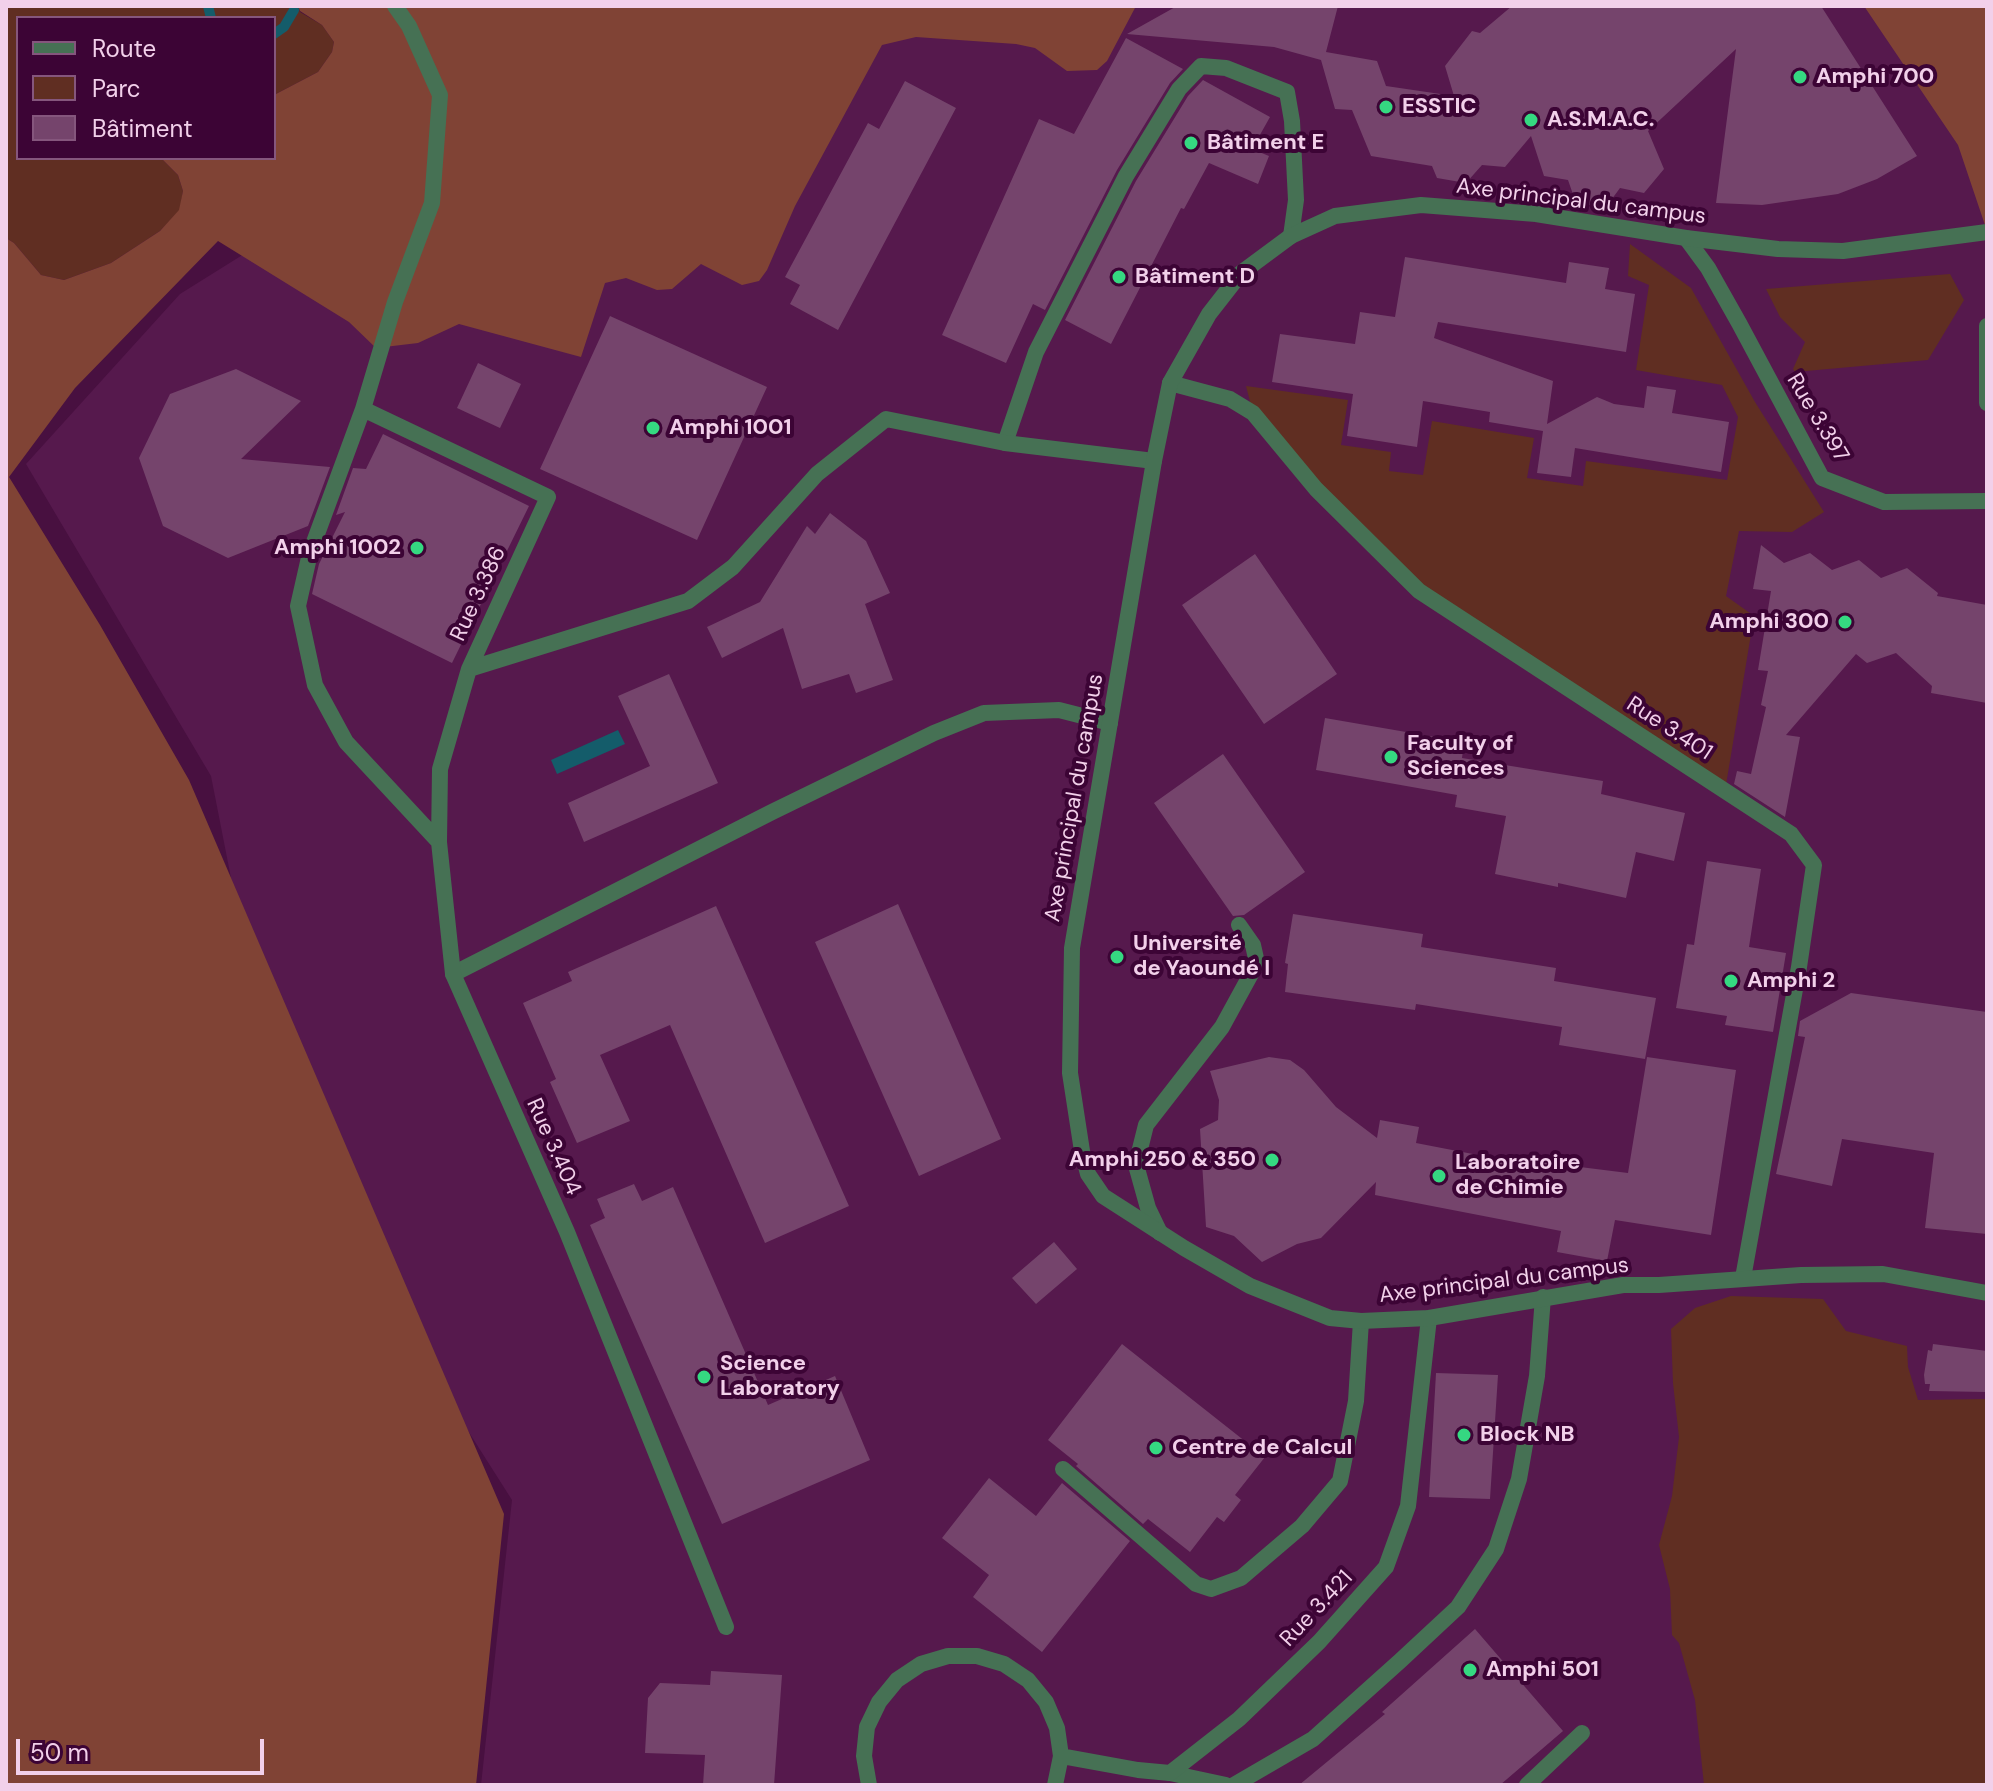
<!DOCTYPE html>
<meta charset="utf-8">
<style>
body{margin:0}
#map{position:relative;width:1993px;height:1791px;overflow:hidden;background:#481040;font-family:"DM Sans",sans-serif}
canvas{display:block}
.frame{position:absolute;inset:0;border:8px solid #f2d0ea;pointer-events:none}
.legend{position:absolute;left:16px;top:16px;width:260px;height:144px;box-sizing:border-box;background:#3c0435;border:2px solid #85567d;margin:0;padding:10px 14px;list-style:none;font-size:24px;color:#f2d0ea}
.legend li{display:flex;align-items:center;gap:16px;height:40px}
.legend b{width:40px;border:2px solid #85567d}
.scale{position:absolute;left:16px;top:1739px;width:248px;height:36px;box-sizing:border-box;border:4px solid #f2d0ea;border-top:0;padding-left:10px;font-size:24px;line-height:28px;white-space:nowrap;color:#f2d0ea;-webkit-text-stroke:6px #3c0435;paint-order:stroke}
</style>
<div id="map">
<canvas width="1993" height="1791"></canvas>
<div class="frame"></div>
<ul class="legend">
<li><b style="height:10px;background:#467154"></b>Route</li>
<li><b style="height:22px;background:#602e22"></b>Parc</li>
<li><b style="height:22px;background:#75446c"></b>Bâtiment</li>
</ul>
<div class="scale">50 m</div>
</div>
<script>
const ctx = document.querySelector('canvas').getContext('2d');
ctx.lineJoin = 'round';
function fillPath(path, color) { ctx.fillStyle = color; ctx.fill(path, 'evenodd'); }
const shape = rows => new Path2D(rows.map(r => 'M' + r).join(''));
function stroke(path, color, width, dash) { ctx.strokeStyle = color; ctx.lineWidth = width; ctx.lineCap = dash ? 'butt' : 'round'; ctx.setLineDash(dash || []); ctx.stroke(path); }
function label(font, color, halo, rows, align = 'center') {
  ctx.font = font + ' "DM Sans",sans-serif'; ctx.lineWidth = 8; ctx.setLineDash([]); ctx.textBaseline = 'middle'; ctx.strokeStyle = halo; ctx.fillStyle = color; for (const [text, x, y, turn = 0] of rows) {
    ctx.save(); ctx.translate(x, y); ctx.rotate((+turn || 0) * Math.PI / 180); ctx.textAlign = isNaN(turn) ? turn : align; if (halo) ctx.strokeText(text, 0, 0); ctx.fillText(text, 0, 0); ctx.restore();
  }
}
fillPath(shape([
 [641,6,1987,6,1987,1785,481,1785,512,1500,282,1138,211,776,26,464,180,294]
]), '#56194d');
fillPath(shape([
 [6,6,298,6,300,12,322,25,334,42,332,52,318,72,274,95,274,18,18,18,18,158,161,158,178,175,183,191,180,210,160,231,111,263,64,280,41,275,14,243,6,238],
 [1630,244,1691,288,1755,402,1824,512,1792,532,1739,531,1726,596,1754,616,1725,791,1419,591,1253,413,1246,386,1348,400,1341,445,1391,452,1389,471,1423,475,1432,421,1534,438,1527,478,1583,486,1586,461,1727,480,1738,417,1722,385,1636,370,1649,285,1628,276],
 [1950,274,1964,300,1928,360,1795,372,1793,369,1805,342,1780,317,1766,289],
 [1731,1296,1823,1299,1846,1331,1907,1346,1908,1367,1918,1400,1987,1399,1987,1785,1704,1785,1695,1700,1679,1643,1672,1635,1670,1589,1659,1545,1672,1496,1679,1437,1673,1383,1671,1329,1695,1308]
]), '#602e22');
fillPath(shape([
 [298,6,1136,6,1107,61,1097,70,1067,71,1035,48,1016,44,916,37,882,45,795,206,767,270,759,281,742,285,701,264,672,289,657,290,626,278,605,283,581,357,459,324,418,343,376,348,349,322,218,241,75,388,9,477,100,625,189,780,504,1514,476,1785,6,1785,6,238,14,243,41,275,64,280,111,263,160,231,179,210,183,191,178,175,161,158,274,158,274,95,318,72,332,52,334,42,322,25,300,11],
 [1864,6,1987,6,1987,231,1958,145]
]), '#804335');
fillPath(shape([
 [618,730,625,744,557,774,551,760]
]), '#145c6a');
stroke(shape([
 [208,6,211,18],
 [274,34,284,27,294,10]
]), '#145c6a', 10);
fillPath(shape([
 [1177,6,1338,6,1326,52,1377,61,1386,86,1454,96,1445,66,1472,31,1480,33,1512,6,1821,6,1917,156,1877,179,1838,194,1762,205,1716,203,1736,49,1648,131,1664,169,1644,193,1620,188,1606,207,1576,203,1568,180,1544,176,1531,136,1505,167,1482,165,1466,183,1437,178,1432,166,1371,156,1352,110,1335,109,1321,60,1274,47,1127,34],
 [1126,38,1183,69,1170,83,1117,170,1045,310,1033,304,1006,363,942,335,1039,119,1074,134],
 [1203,80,1270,117,1252,149,1269,156,1258,184,1209,163,1184,209,1181,208,1111,344,1065,320,1136,181,1188,96],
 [905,81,956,108,838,330,790,304,800,285,785,277,868,123,879,129],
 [1405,257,1566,283,1569,262,1609,268,1605,289,1635,294,1626,352,1438,322,1434,338,1553,381,1547,424,1597,397,1614,404,1644,408,1647,386,1676,390,1672,413,1729,422,1721,472,1575,448,1571,477,1537,473,1543,431,1489,422,1490,412,1423,401,1417,447,1347,436,1353,394,1272,382,1280,334,1355,344,1360,312,1395,317],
 [610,316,767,387,697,540,540,469],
 [478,363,521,384,500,428,457,408],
 [236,369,301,401,241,459,330,467,308,526,228,558,163,526,139,458,170,394],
 [383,434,529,506,452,663,312,594,319,564,345,512,336,515,353,468,366,469],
 [830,513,866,541,890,593,865,604,893,680,856,693,849,674,802,689,783,628,722,658,707,627,760,602,807,526,815,534],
 [1761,545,1784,563,1810,553,1832,570,1859,560,1881,578,1907,568,1938,593,1937,596,1987,605,1987,703,1931,693,1932,686,1896,653,1867,663,1856,654,1786,735,1800,737,1785,817,1734,784,1737,771,1751,774,1766,707,1761,705,1768,671,1758,670,1771,591,1753,589],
 [1255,554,1337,674,1264,724,1182,605],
 [669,674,718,783,584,842,568,803,650,766,618,696],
 [1325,718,1464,742,1462,758,1603,781,1601,794,1685,813,1674,861,1636,852,1626,898,1558,883,1558,887,1495,874,1506,816,1455,807,1457,795,1316,770],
 [1223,754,1305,872,1244,915,1233,916,1154,803],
 [1707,861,1761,869,1749,947,1786,953,1773,1032,1725,1025,1727,1016,1676,1008,1687,944,1694,945],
 [898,904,1001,1139,919,1176,815,942],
 [716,906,849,1206,765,1243,670,1025,600,1055,630,1121,577,1143,550,1082,556,1079,523,1003,572,981,568,972],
 [1293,914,1423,934,1421,947,1556,968,1554,981,1656,998,1645,1059,1559,1045,1562,1027,1416,1004,1415,1010,1285,992,1288,964,1285,963],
 [1851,993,1987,1012,1987,1234,1925,1228,1934,1153,1842,1139,1832,1186,1776,1174,1805,1037,1798,1036,1800,1021],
 [1269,1057,1290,1060,1304,1070,1336,1107,1377,1138,1380,1120,1419,1127,1416,1143,1540,1167,1540,1162,1628,1173,1647,1057,1736,1070,1711,1235,1615,1220,1607,1261,1557,1252,1561,1231,1375,1195,1376,1182,1321,1238,1297,1244,1262,1262,1234,1236,1206,1227,1200,1129,1218,1120,1219,1100,1210,1071],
 [634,1184,642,1201,673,1187,768,1405,835,1376,870,1460,722,1524,590,1225,605,1218,597,1199],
 [1054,1242,1077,1269,1036,1304,1012,1278],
 [1122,1344,1265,1457,1235,1495,1241,1500,1224,1522,1217,1517,1190,1552,1148,1519,1143,1524,1076,1466,1078,1464,1048,1440],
 [1933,1344,1987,1351,1987,1392,1929,1391,1930,1384,1925,1384,1924,1375,1928,1350,1932,1351],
 [1436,1373,1498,1375,1490,1499,1429,1497],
 [989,1478,1036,1516,1062,1483,1130,1541,1042,1652,973,1597,989,1575,942,1538],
 [1475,1629,1563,1731,1500,1785,1299,1785,1385,1714,1382,1712],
 [711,1671,782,1675,774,1785,703,1785,705,1755,645,1753,648,1698,660,1683,710,1685]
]), '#75446c');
stroke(shape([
 [1987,326,1987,403],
 [1005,443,1036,352,1126,176,1179,89,1201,66,1226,68,1287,92,1292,121,1296,200,1291,236],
 [453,974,772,812,934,733,984,713,1059,710,1110,723],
 [1160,1233,1148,1208,1136,1165,1146,1125,1222,1027,1257,963,1253,945,1239,925],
 [1063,1469,1196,1584,1211,1589,1241,1578,1302,1526,1340,1481,1356,1401,1361,1321],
 [1170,1773,1226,1785],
 [1234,1785,1313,1739,1400,1661,1458,1607,1496,1549,1519,1479,1537,1376,1543,1297]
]), '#467154', 16);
stroke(shape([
 [395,6,409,26,440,95,432,203,395,302,363,409,548,497,469,669,688,601,733,567,817,474,886,419,1005,443,1154,461],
 [1686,238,1708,268,1739,323,1822,478,1884,502,1987,501],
 [1170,383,1230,399,1253,413,1316,489,1419,591,1791,834,1814,865,1799,967,1743,1278],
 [363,409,310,553,298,606,315,685,346,742,439,842],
 [469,669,440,769,439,842,453,974,567,1232,726,1627],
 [1061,1756,1138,1770,1170,1773,1239,1719,1319,1642,1386,1567,1408,1506,1429,1318],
 [869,1785,864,1756,867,1727,879,1702,897,1680,921,1664,948,1656,977,1656,1004,1664,1028,1680,1046,1702,1057,1728,1061,1756,1055,1785],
 [1527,1785,1582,1733]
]), '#467154', 16);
stroke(shape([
 [1987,232,1843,251,1778,249,1686,238,1536,214,1421,205,1335,216,1291,236,1241,273,1209,314,1170,383,1154,461,1072,948,1070,1073,1082,1151,1088,1174,1103,1196,1184,1248,1250,1286,1330,1318,1361,1321,1429,1318,1623,1285,1659,1285,1801,1275,1883,1274,1987,1293]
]), '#467154', 16);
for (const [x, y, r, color] of [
 [1800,77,8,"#35d881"],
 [1386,107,8,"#35d881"],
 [1531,120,8,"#35d881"],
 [1191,143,8,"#35d881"],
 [1119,277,8,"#35d881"],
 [653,428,8,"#35d881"],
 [417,548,8,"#35d881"],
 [1845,622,8,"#35d881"],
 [1391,757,8,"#35d881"],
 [1117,957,8,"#35d881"],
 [1731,981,8,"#35d881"],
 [1272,1160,8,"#35d881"],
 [1439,1176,8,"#35d881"],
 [704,1377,8,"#35d881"],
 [1464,1435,8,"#35d881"],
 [1156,1448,8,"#35d881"],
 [1470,1670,8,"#35d881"]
]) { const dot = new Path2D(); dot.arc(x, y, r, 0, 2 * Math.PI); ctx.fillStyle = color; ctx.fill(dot); stroke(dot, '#3c0435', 3); }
label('bold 22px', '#f2d0ea', '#3c0435', [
 ["Amphi 700",1816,77],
 ["ESSTIC",1402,107],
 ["A.S.M.A.C.",1547,120],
 ["Bâtiment E",1207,143],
 ["Bâtiment D",1135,277],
 ["Amphi 1001",669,428],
 ["Amphi 1002",401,548,"right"],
 ["Amphi 300",1829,622,"right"],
 ["Faculty of",1407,744],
 ["Sciences",1407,769],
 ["Université",1133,944],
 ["de Yaoundé I",1133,969],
 ["Amphi 2",1747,981],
 ["Amphi 250 & 350",1256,1160,"right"],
 ["Laboratoire",1455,1163],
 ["de Chimie",1455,1188],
 ["Science",720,1364],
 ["Laboratory",720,1389],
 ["Block NB",1480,1435],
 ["Centre de Calcul",1172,1448],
 ["Amphi 501",1486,1670]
], 'left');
label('22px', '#f2d0ea', '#3c0435', [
 ["Axe principal du campus",1581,202,7],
 ["Rue 3.397",1817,418,59],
 ["Rue 3.386",479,594,-65],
 ["Rue 3.401",1669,729,33],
 ["Axe principal du campus",1075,798,-80],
 ["Rue 3.404",553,1147,66],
 ["Axe principal du campus",1504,1281,-7],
 ["Rue 3.421",1317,1609,-47]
]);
</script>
